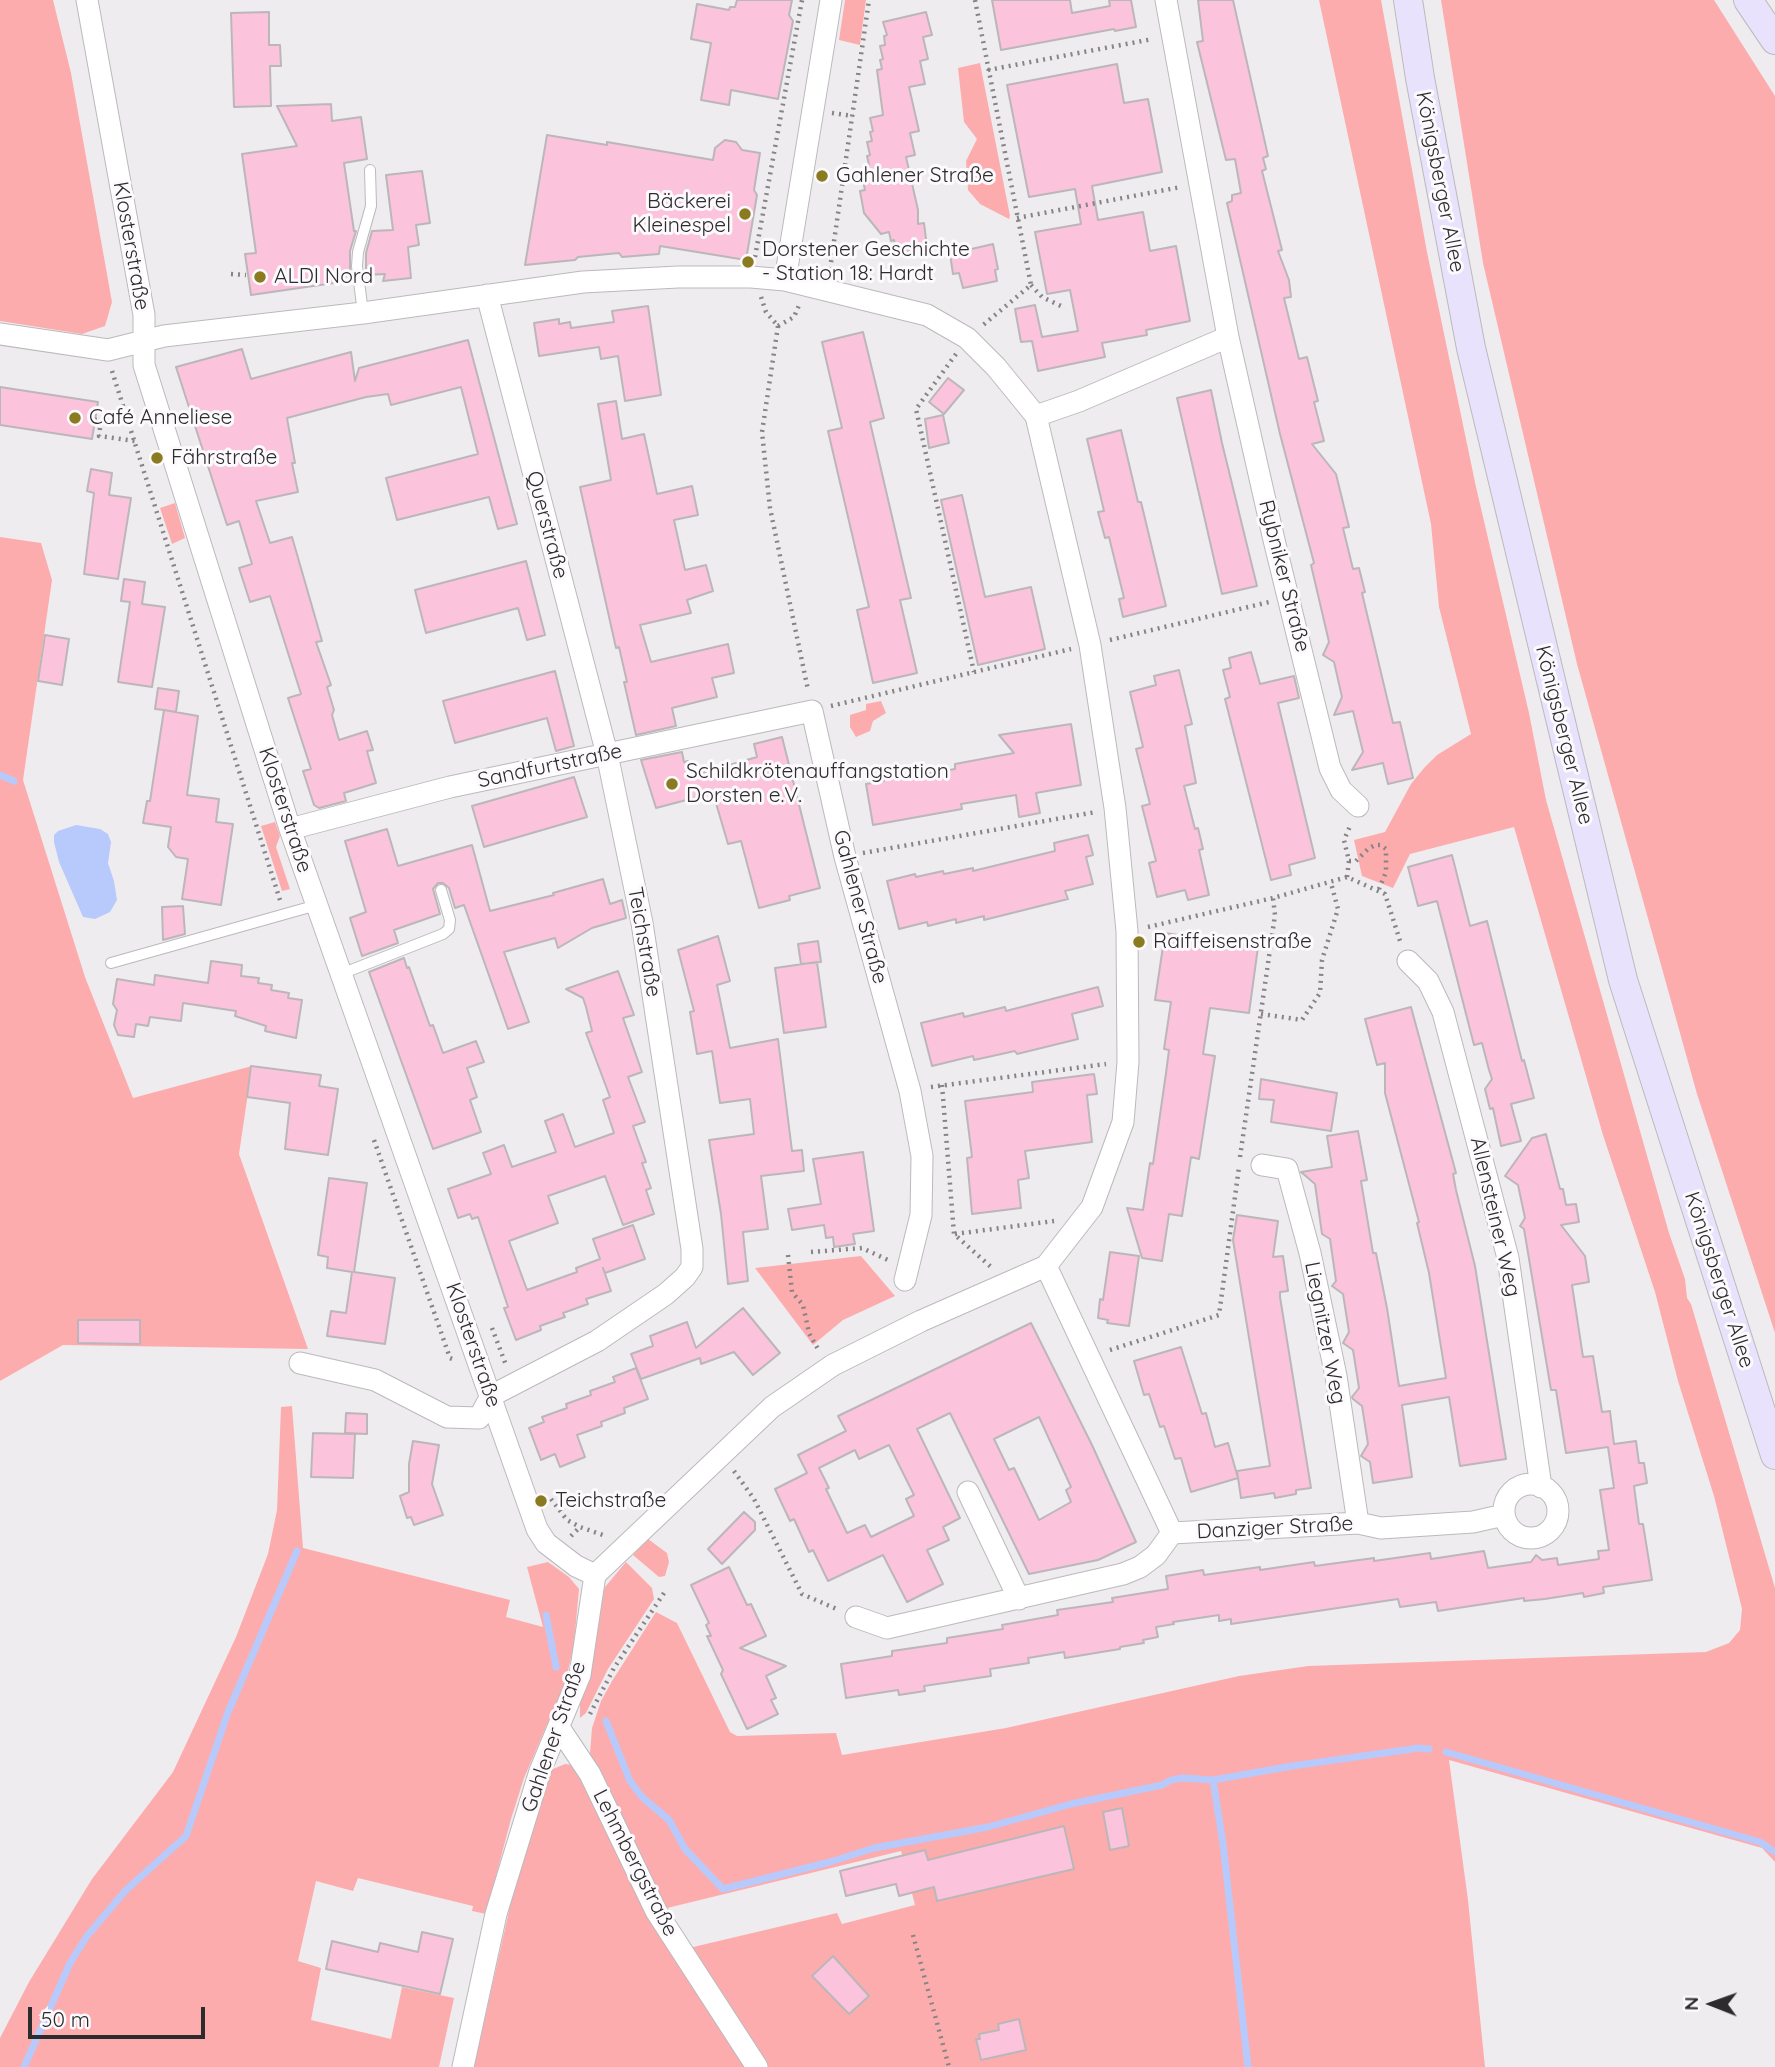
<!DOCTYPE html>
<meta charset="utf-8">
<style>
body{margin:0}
#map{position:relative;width:1775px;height:2067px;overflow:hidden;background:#efecf0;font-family:Quicksand,sans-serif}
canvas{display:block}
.north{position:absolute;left:1677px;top:1969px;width:70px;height:70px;-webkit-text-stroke:5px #fdfafd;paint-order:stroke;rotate:271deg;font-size:19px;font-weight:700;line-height:28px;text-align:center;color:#2d2c2d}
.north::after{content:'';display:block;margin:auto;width:24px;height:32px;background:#2d2c2d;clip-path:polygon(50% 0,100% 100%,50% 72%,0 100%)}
.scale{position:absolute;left:28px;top:2007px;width:177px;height:32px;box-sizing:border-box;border:4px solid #2d2c2d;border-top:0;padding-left:9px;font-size:21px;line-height:24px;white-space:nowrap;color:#2d2c2d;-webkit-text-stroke:5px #fdfafd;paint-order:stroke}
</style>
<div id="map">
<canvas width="1775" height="2067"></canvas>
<div class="north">N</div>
<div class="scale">50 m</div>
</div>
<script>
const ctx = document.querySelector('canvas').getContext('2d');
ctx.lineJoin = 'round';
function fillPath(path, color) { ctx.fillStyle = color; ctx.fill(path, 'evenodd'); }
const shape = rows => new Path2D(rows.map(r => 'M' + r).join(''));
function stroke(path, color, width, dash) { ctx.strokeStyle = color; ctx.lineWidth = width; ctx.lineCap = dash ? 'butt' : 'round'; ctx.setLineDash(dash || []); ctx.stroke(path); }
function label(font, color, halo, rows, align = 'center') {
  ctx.font = font + ' Quicksand,sans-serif'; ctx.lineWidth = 6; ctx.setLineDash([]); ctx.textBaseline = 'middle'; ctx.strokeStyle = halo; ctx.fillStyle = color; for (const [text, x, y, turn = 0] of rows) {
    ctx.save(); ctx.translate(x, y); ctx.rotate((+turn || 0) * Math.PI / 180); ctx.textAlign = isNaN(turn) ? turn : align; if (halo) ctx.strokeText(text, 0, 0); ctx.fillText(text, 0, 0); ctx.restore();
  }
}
fillPath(shape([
 [0,0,53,0,71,73,112,302,105,326,82,334,0,321],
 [845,0,866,0,860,45,839,40],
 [1319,0,1381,0,1427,252,1476,487,1529,713,1546,800,1669,1233,1685,1279,1687,1298,1691,1304,1775,1588,1775,1862,1762,1848,1449,1760,1468,1900,1485,2067,766,2067,689,1948,837,1913,842,1924,915,1905,901,1851,663,1909,593,1765,590,1753,592,1728,601,1701,612,1681,656,1612,677,1623,730,1732,737,1736,836,1733,842,1755,1006,1728,1239,1676,1308,1666,1706,1652,1729,1643,1740,1630,1742,1609,1714,1496,1678,1381,1655,1292,1603,1135,1514,827,1410,854,1393,888,1362,876,1354,840,1385,832,1411,784,1424,768,1437,755,1471,734,1439,607,1431,524],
 [1441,0,1714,0,1775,96,1775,1333,1697,1094,1577,664,1483,263],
 [980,63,1010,216,1009,219,980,204,968,190,966,161,977,139,964,122,958,68],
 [175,503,185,538,172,544,160,508],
 [0,537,41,543,52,580,23,780,85,977,133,1098,252,1066,239,1154,308,1349,63,1345,0,1381],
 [881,701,886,713,873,721,870,731,856,737,850,727,850,715,866,710,866,704],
 [275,822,280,836,276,847,290,889,282,891,261,826],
 [861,1256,895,1296,843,1320,813,1345,755,1268],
 [292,1406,303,1548,510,1600,506,1617,543,1627,527,1567,548,1562,569,1577,579,1589,574,1644,566,1680,524,1778,511,1819,486,1914,472,1911,473,1906,358,1878,353,1891,316,1881,298,1961,321,1968,311,2020,391,2039,402,1987,454,1998,439,2067,0,2067,0,2038,29,1982,92,1879,173,1772,236,1637,268,1554,277,1510,281,1407],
 [648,1539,667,1553,669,1562,665,1576,659,1577,633,1555],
 [626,1562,652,1588,654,1599,608,1669,586,1713,580,1718,580,1699,594,1656,602,1596,605,1587],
 [565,1764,573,1765,581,1771,746,2067,474,2067,511,1902,549,1775,553,1769]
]), '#fdacae');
fillPath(shape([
 [76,825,100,829,108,834,111,842,108,863,114,881,117,900,110,912,95,919,83,917,59,862,54,842,54,835,58,831]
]), '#b8cafb');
stroke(shape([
 [0,775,14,781],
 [546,1615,556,1667],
 [606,1721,630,1781,642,1797,669,1820,685,1849,723,1889,830,1862,874,1848,988,1827,1071,1804,1162,1785,1171,1780,1183,1778,1213,1780,1292,1766,1419,1748,1429,1749],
 [1446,1752,1760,1842,1775,1852],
 [1213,1780,1223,1844,1248,2067],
 [24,2067,70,1963,87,1936,126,1890,186,1836,228,1712,297,1551]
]), '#b8cafb', 7);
const building = shape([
 [737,0,792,0,789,15,793,21,778,99,731,90,729,105,701,100,711,43,691,39,697,4,729,10,730,7,735,7,737,0],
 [992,0,1070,0,1072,13,1110,6,1109,0,1131,0,1136,27,1115,31,1114,29,1001,50,992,0],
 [1198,0,1233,0,1268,156,1263,158,1266,169,1262,171,1282,250,1278,251,1289,280,1291,297,1284,298,1299,359,1307,357,1318,401,1314,402,1324,441,1312,444,1336,474,1349,527,1343,528,1353,569,1359,568,1365,592,1362,593,1393,723,1400,722,1413,778,1388,784,1383,763,1352,770,1363,752,1353,711,1334,715,1342,697,1334,662,1323,655,1329,642,1311,565,1314,563,1280,434,1227,203,1232,201,1232,195,1241,193,1235,159,1226,160,1197,42,1203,41,1198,0],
 [269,12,269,45,280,45,281,66,270,66,271,106,234,107,231,13,269,12],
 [926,12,932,35,923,37,928,59,920,61,925,84,909,87,919,131,910,133,915,155,906,157,918,210,918,224,924,223,927,247,897,254,894,240,891,241,889,232,881,234,864,213,860,191,865,190,863,181,866,180,864,166,869,165,867,156,870,155,867,142,872,141,870,132,873,131,870,118,883,115,877,70,882,69,880,60,883,59,880,46,885,45,884,36,887,35,883,22,926,12],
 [1117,64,1124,103,1148,99,1162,172,1092,186,1098,220,1143,212,1150,251,1176,246,1190,321,1146,330,1147,335,1102,343,1105,357,1038,371,1032,341,1021,342,1015,309,1035,305,1042,337,1078,331,1070,290,1047,294,1035,232,1081,224,1075,189,1029,197,1007,85,1117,64],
 [331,104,332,121,361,117,367,159,344,163,354,231,356,231,350,251,350,276,340,277,341,282,251,295,245,254,256,253,242,154,297,146,277,106,331,104],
 [547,135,607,145,607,142,713,160,715,148,725,140,736,142,742,150,760,153,754,190,757,195,746,260,660,246,659,254,622,257,619,253,578,257,575,260,525,265,547,135],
 [422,171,430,223,416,225,419,245,408,247,411,278,383,281,385,274,366,275,366,253,372,231,393,230,386,175,422,171],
 [993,244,998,269,995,270,997,281,963,288,959,273,953,274,950,254,993,244],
 [648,306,661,395,625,401,618,356,601,359,599,347,539,356,534,323,559,319,559,324,570,322,571,328,614,322,612,311,648,306],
 [863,332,884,418,870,422,911,598,900,600,917,673,873,683,857,610,869,607,828,431,842,428,822,342,863,332],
 [468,340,517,524,498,529,489,497,397,520,386,478,478,454,461,387,391,405,388,394,366,397,287,418,295,463,292,463,298,492,256,501,270,543,292,537,322,641,316,642,331,685,327,687,334,710,332,715,339,740,367,731,373,750,367,751,376,783,344,793,346,801,319,808,314,805,303,771,311,769,288,698,301,694,270,596,250,602,239,568,252,564,239,521,227,525,176,367,242,349,251,379,351,352,355,381,359,368,468,340],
 [948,378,964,390,944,414,929,402,948,378],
 [0,387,98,402,92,439,0,425,0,387],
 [1211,390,1222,443,1257,586,1222,594,1177,398,1211,390],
 [616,401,622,439,644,434,657,494,692,486,698,515,674,520,685,570,706,565,713,591,687,600,691,613,640,625,651,662,728,644,734,673,712,678,717,697,672,708,676,726,636,735,624,682,627,682,619,647,616,648,580,487,611,480,598,404,616,401],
 [943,415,949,443,929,448,925,419,943,415],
 [1121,430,1138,502,1141,502,1166,606,1123,617,1119,599,1124,598,1109,537,1105,538,1098,512,1104,511,1087,439,1121,430],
 [91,469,112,473,109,495,131,498,118,579,84,574,94,493,87,491,91,469],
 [962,495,985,597,1031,587,1045,649,978,665,941,500,962,495],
 [526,561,545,635,527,640,518,608,426,633,415,590,526,561],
 [124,579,145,582,142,604,165,607,152,687,118,682,130,602,121,601,124,579],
 [45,635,69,639,62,685,38,681,45,635],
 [1251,652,1260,684,1294,676,1299,698,1278,703,1315,858,1289,865,1291,875,1271,880,1225,699,1230,697,1223,670,1231,668,1229,658,1251,652],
 [1179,670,1192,724,1185,726,1196,783,1184,786,1195,829,1198,828,1203,849,1199,850,1209,895,1188,900,1185,890,1157,897,1149,863,1156,861,1142,806,1150,804,1136,749,1143,747,1130,692,1156,685,1154,676,1179,670],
 [555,671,574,746,556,751,547,718,455,743,443,701,555,671],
 [158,688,179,691,176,712,164,710,198,716,187,795,219,799,216,822,233,824,221,905,182,899,188,859,176,857,168,847,171,827,143,823,147,801,150,801,164,710,155,709,158,688],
 [1071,724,1081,785,1036,793,1040,813,1019,817,1016,795,961,804,962,809,873,825,866,784,884,781,882,770,900,767,902,778,955,769,955,764,1014,753,999,735,1071,724],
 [782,737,820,888,789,896,790,900,759,908,741,841,728,844,713,793,656,808,641,760,682,752,684,762,688,761,691,776,757,757,754,744,782,737],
 [574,777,587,817,484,847,472,806,574,777],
 [387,829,398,866,472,845,490,911,554,895,553,893,603,879,610,904,622,900,626,918,592,928,558,948,555,938,504,952,529,1022,508,1029,464,905,455,908,449,888,443,883,438,883,433,889,440,914,394,930,398,943,362,956,350,918,366,912,345,841,387,829],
 [1088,835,1093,855,1086,857,1093,884,1065,891,1068,899,984,920,984,916,956,923,956,919,928,926,927,922,899,929,887,881,915,874,916,877,943,871,944,874,973,868,973,871,1055,851,1054,843,1088,835],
 [1452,855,1470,926,1487,921,1522,1061,1524,1060,1534,1098,1511,1104,1521,1141,1501,1146,1493,1108,1490,1109,1485,1089,1492,1079,1489,1070,1482,1043,1474,1045,1437,901,1418,906,1408,867,1452,855],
 [183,906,185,934,163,940,162,907,183,906],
 [1165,933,1258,947,1249,1013,1210,1008,1203,1054,1215,1056,1199,1159,1191,1157,1182,1216,1169,1214,1162,1261,1142,1258,1127,1208,1143,1210,1150,1163,1153,1164,1166,1073,1169,1050,1164,1049,1171,1002,1155,1000,1165,933],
 [718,936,730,981,717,985,730,1048,778,1039,792,1151,802,1150,804,1171,761,1176,768,1229,743,1232,748,1281,728,1284,721,1214,709,1140,754,1134,750,1099,720,1103,712,1051,697,1054,690,1012,694,1011,678,950,718,936],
 [818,941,821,962,801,964,798,944,818,941],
 [404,958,407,968,409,967,430,1026,433,1025,443,1053,476,1041,484,1062,467,1068,477,1097,470,1100,481,1132,433,1149,369,972,404,958],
 [211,961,242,965,241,976,259,978,258,983,272,985,271,990,289,993,288,998,302,1000,296,1038,265,1031,266,1026,235,1016,236,1011,183,1003,181,1021,150,1017,148,1026,136,1024,134,1037,118,1035,114,1025,117,1010,113,1004,117,979,154,985,155,975,208,983,211,961],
 [817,962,826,1027,784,1033,775,968,817,962],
 [618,971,634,1015,623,1018,642,1072,628,1077,645,1122,633,1126,646,1162,642,1163,651,1188,646,1190,654,1214,623,1225,605,1176,548,1196,558,1223,509,1241,527,1290,577,1272,576,1268,600,1259,593,1239,633,1225,645,1259,605,1273,603,1268,611,1291,586,1299,588,1304,563,1313,565,1317,540,1326,541,1330,516,1340,504,1308,508,1307,478,1217,472,1219,470,1214,458,1218,448,1189,491,1174,483,1153,504,1145,512,1167,556,1152,545,1121,563,1114,575,1147,614,1133,603,1100,610,1097,586,1033,592,1031,586,1007,583,998,566,989,618,971],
 [1098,987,1103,1006,1072,1014,1078,1039,1017,1054,1015,1051,974,1060,973,1056,932,1066,921,1023,963,1013,964,1017,1005,1007,1006,1011,1098,987],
 [1411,1007,1456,1173,1453,1174,1456,1190,1475,1266,1506,1459,1460,1466,1449,1397,1402,1405,1412,1477,1373,1483,1370,1462,1361,1456,1368,1444,1362,1406,1353,1399,1352,1397,1359,1388,1353,1350,1343,1343,1349,1332,1343,1294,1332,1286,1336,1281,1330,1239,1322,1234,1315,1184,1301,1172,1332,1167,1327,1136,1358,1131,1367,1180,1361,1181,1373,1253,1376,1253,1387,1308,1399,1386,1446,1378,1429,1273,1417,1223,1419,1222,1385,1093,1385,1063,1377,1065,1365,1019,1411,1007],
 [251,1066,321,1075,319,1086,338,1089,328,1155,285,1149,290,1103,247,1097,251,1066],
 [1094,1074,1097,1094,1087,1095,1092,1142,1025,1151,1029,1178,1018,1180,1021,1208,972,1214,967,1158,972,1157,965,1101,1033,1092,1032,1082,1094,1074],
 [1261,1079,1337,1093,1331,1131,1271,1122,1274,1100,1259,1099,1261,1079],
 [1546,1134,1560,1189,1563,1189,1566,1205,1576,1204,1579,1222,1561,1225,1585,1256,1589,1282,1572,1285,1583,1357,1593,1356,1602,1412,1610,1411,1614,1444,1636,1441,1639,1463,1644,1463,1647,1483,1634,1486,1639,1524,1643,1524,1652,1580,1603,1587,1604,1593,1584,1597,1583,1593,1545,1599,1524,1601,1524,1598,1438,1611,1436,1602,1400,1607,1398,1599,1231,1624,1231,1619,1219,1621,1219,1615,1173,1622,1174,1624,1156,1627,1158,1637,1143,1640,1144,1643,1120,1647,1120,1649,1065,1658,1064,1652,1028,1658,1029,1663,990,1669,991,1676,924,1686,925,1691,899,1695,898,1690,846,1698,841,1664,892,1656,892,1651,947,1643,947,1638,1003,1629,1002,1625,1058,1615,1057,1610,1113,1602,1112,1598,1168,1589,1166,1576,1203,1570,1204,1575,1260,1567,1260,1570,1314,1562,1315,1566,1374,1558,1374,1561,1430,1553,1431,1559,1484,1551,1488,1568,1531,1562,1536,1555,1542,1560,1557,1558,1558,1565,1599,1559,1598,1551,1609,1550,1600,1490,1614,1488,1608,1447,1566,1453,1556,1390,1551,1390,1524,1229,1520,1226,1525,1218,1518,1185,1505,1176,1532,1138,1546,1134],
 [863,1152,874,1231,853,1234,855,1244,834,1247,833,1237,826,1238,824,1225,792,1230,788,1209,821,1204,813,1159,863,1152],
 [329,1178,367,1183,354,1272,395,1278,385,1344,327,1336,331,1311,346,1313,352,1272,327,1268,328,1257,318,1255,329,1178],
 [1237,1215,1278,1221,1273,1257,1283,1256,1288,1291,1280,1292,1280,1297,1311,1488,1296,1490,1296,1494,1275,1498,1274,1493,1241,1498,1237,1471,1270,1466,1233,1240,1237,1215],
 [1110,1252,1139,1256,1129,1326,1107,1323,1108,1320,1098,1318,1100,1299,1103,1300,1110,1252],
 [743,1308,780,1353,753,1375,734,1352,701,1364,700,1358,641,1379,631,1354,653,1346,650,1336,687,1322,696,1348,743,1308],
 [78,1320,140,1320,140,1344,78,1343,78,1320],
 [1031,1323,1092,1445,1136,1542,1098,1560,1029,1574,950,1413,917,1429,960,1518,943,1527,949,1540,927,1550,943,1584,907,1602,883,1555,828,1581,813,1550,809,1552,794,1519,790,1521,775,1489,807,1473,798,1455,846,1431,838,1416,1031,1323],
 [1039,1417,1071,1487,1066,1490,1071,1502,1039,1520,1014,1468,1009,1470,994,1439,1039,1417],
 [889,1445,914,1495,906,1499,914,1516,871,1537,865,1525,847,1533,826,1489,829,1488,819,1468,855,1450,859,1459,889,1445],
 [1181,1347,1202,1414,1206,1413,1215,1447,1228,1443,1238,1478,1191,1492,1181,1458,1175,1459,1164,1426,1160,1427,1149,1394,1144,1395,1134,1361,1181,1347],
 [636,1368,648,1399,624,1408,625,1413,601,1422,602,1426,577,1435,585,1457,560,1467,555,1454,541,1460,529,1428,544,1422,542,1417,567,1408,566,1404,591,1395,590,1391,615,1382,613,1377,636,1368],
 [346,1413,367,1414,367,1434,345,1433,346,1413],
 [313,1433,355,1434,353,1478,311,1477,313,1433],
 [413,1441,439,1445,432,1484,443,1515,414,1525,411,1517,407,1518,400,1496,409,1492,409,1464,413,1441],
 [744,1512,755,1522,755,1530,722,1564,708,1549,744,1512],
 [729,1567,747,1605,751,1604,766,1636,740,1648,786,1666,766,1676,776,1698,771,1700,778,1714,747,1729,721,1674,723,1670,707,1636,711,1636,706,1625,709,1623,691,1585,729,1567],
 [1122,1808,1129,1846,1110,1850,1103,1812,1122,1808],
 [1064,1826,1074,1869,937,1901,934,1887,899,1896,896,1884,846,1896,840,1871,925,1850,928,1860,1064,1826],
 [422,1932,453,1939,440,1994,326,1969,332,1941,378,1952,380,1943,418,1952,422,1932],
 [833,1956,869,1996,849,2014,812,1976,833,1956],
 [1019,2019,1026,2050,981,2060,976,2039,980,2039,979,2034,999,2030,998,2024,1019,2019]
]);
fillPath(building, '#fcc3dc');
stroke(building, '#bbb7b9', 2);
const lane = shape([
 [363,313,357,266,358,252,371,206,370,170],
 [111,963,317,905],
 [341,974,443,934,449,929,450,920,441,890]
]);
const street = shape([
 [87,0,144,315,144,365,290,829,537,1529,546,1543,576,1566,595,1575],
 [1166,0,1228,337,1274,540,1330,768,1341,790,1358,806],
 [785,280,831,0],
 [0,334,108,350,164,336,363,313,583,282,678,277,751,277,785,280,927,315,967,338,996,367,1036,416,1090,645,1115,808,1127,931,1128,1062,1123,1122,1092,1207,1046,1266,921,1321,833,1365,772,1407,595,1575,580,1675,540,1771,496,1914,463,2067],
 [1036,416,1079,401,1228,337],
 [290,829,450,787,812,711,845,857,910,1091,922,1156,921,1215,905,1280],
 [1408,961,1428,981,1443,1012,1508,1258,1541,1487],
 [1262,1165,1287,1169,1310,1253,1336,1376,1358,1523],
 [1046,1266,1172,1533,1358,1523,1381,1528,1473,1522,1504,1515],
 [300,1363,375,1380,447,1417,479,1418,491,1396,597,1341,666,1294,685,1277,692,1267,692,1249,642,923,607,754,487,295],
 '1504 1511a27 27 0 1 1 54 0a27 27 0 1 1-54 0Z',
 [968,1492,1019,1599],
 [856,1617,887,1628,1123,1574,1140,1567,1156,1555,1172,1533],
 [560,1729,590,1774,656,1911,757,2067]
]);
const secondary = shape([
 [1408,0,1420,78,1471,348,1623,980,1775,1455],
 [1748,0,1775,40]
]);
stroke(lane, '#bcb9bc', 12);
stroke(street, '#bcb9bc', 23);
stroke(secondary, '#bcb9bc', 30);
stroke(shape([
 [975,0,1031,285,983,325],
 [988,70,1153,39],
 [832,113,853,116],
 [1017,218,1181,187],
 [755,257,802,0],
 [830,269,869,0],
 [231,274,246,275],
 [1031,285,1042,297,1061,306],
 [761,297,766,312,778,326],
 [778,326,762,432,770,508,808,690],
 [778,326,794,317,800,303],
 [956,354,916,409,974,672],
 [112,371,280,900],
 [95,420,101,420,99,436,135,441],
 [1110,640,1269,602],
 [831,706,1071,649],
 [863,853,1096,812],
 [1349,861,1356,861,1368,849,1375,845,1381,845,1386,849,1386,872,1379,889],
 [1347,877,1349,861,1344,840,1351,824],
 [1148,927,1273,898,1347,877,1385,894,1401,944],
 [1261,1014,1302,1020,1320,993,1322,960,1338,909,1331,883],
 [942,1085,954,1234,991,1267],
 [931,1087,1106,1064],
 [374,1140,450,1358,455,1360],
 [1240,1157,1275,915,1273,898],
 [955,1234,1054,1221],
 [811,1252,862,1248,888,1260],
 [788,1255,792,1292,803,1305,809,1333,819,1351],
 [492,1328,506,1365],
 [1110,1350,1219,1315,1239,1167],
 [734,1471,754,1499,802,1594,839,1610],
 [551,1499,567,1520,580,1527,606,1536],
 [571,1536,580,1527],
 [590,1714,614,1668,664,1593],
 [913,1935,949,2067]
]), '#868486', 4.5, [2, 5]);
stroke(lane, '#fff', 10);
stroke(street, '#fff', 21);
stroke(secondary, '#e9e2fd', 28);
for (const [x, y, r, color] of [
 [822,176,7,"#8b7b20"],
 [745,214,7,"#8b7b20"],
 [748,262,7,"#8b7b20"],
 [260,277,7,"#8b7b20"],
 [75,418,7,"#8b7b20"],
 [157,458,7,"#8b7b20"],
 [672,784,7,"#8b7b20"],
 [1139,942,7,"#8b7b20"],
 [541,1501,7,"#8b7b20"]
]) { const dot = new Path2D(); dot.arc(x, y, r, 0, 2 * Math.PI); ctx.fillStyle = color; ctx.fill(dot); stroke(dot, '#fdfafd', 2.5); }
label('21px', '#2d2c2d', '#fdfafd', [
 ["Gahlener Straße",836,176],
 ["Bäckerei",731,202,"right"],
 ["Kleinespel",731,226,"right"],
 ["Dorstener Geschichte",762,250],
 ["- Station 18: Hardt",762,274],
 ["ALDI Nord",274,277],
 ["Café Anneliese",89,418],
 ["Fährstraße",171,458],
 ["Schildkrötenauffangstation",686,772],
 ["Dorsten e.V.",686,796],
 ["Raiffeisenstraße",1153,942],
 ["Teichstraße",555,1501]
], 'left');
label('21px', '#2d2c2d', '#fdfafd', [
 ["Königsberger Allee",1440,182,79],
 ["Klosterstraße",131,246,80],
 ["Querstraße",547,525,75],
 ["Rybniker Straße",1284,576,76],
 ["Königsberger Allee",1564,735,76],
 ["Sandfurtstraße",550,766,-12],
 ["Klosterstraße",285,810,72],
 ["Gahlener Straße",860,907,75],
 ["Teichstraße",644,942,80],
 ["Allensteiner Weg",1495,1217,77],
 ["Königsberger Allee",1719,1280,72],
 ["Liegnitzer Weg",1325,1333,79],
 ["Klosterstraße",473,1345,71],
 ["Danziger Straße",1275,1528,-3],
 ["Gahlener Straße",554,1737,-71],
 ["Lehmbergstraße",635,1863,63]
]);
</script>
